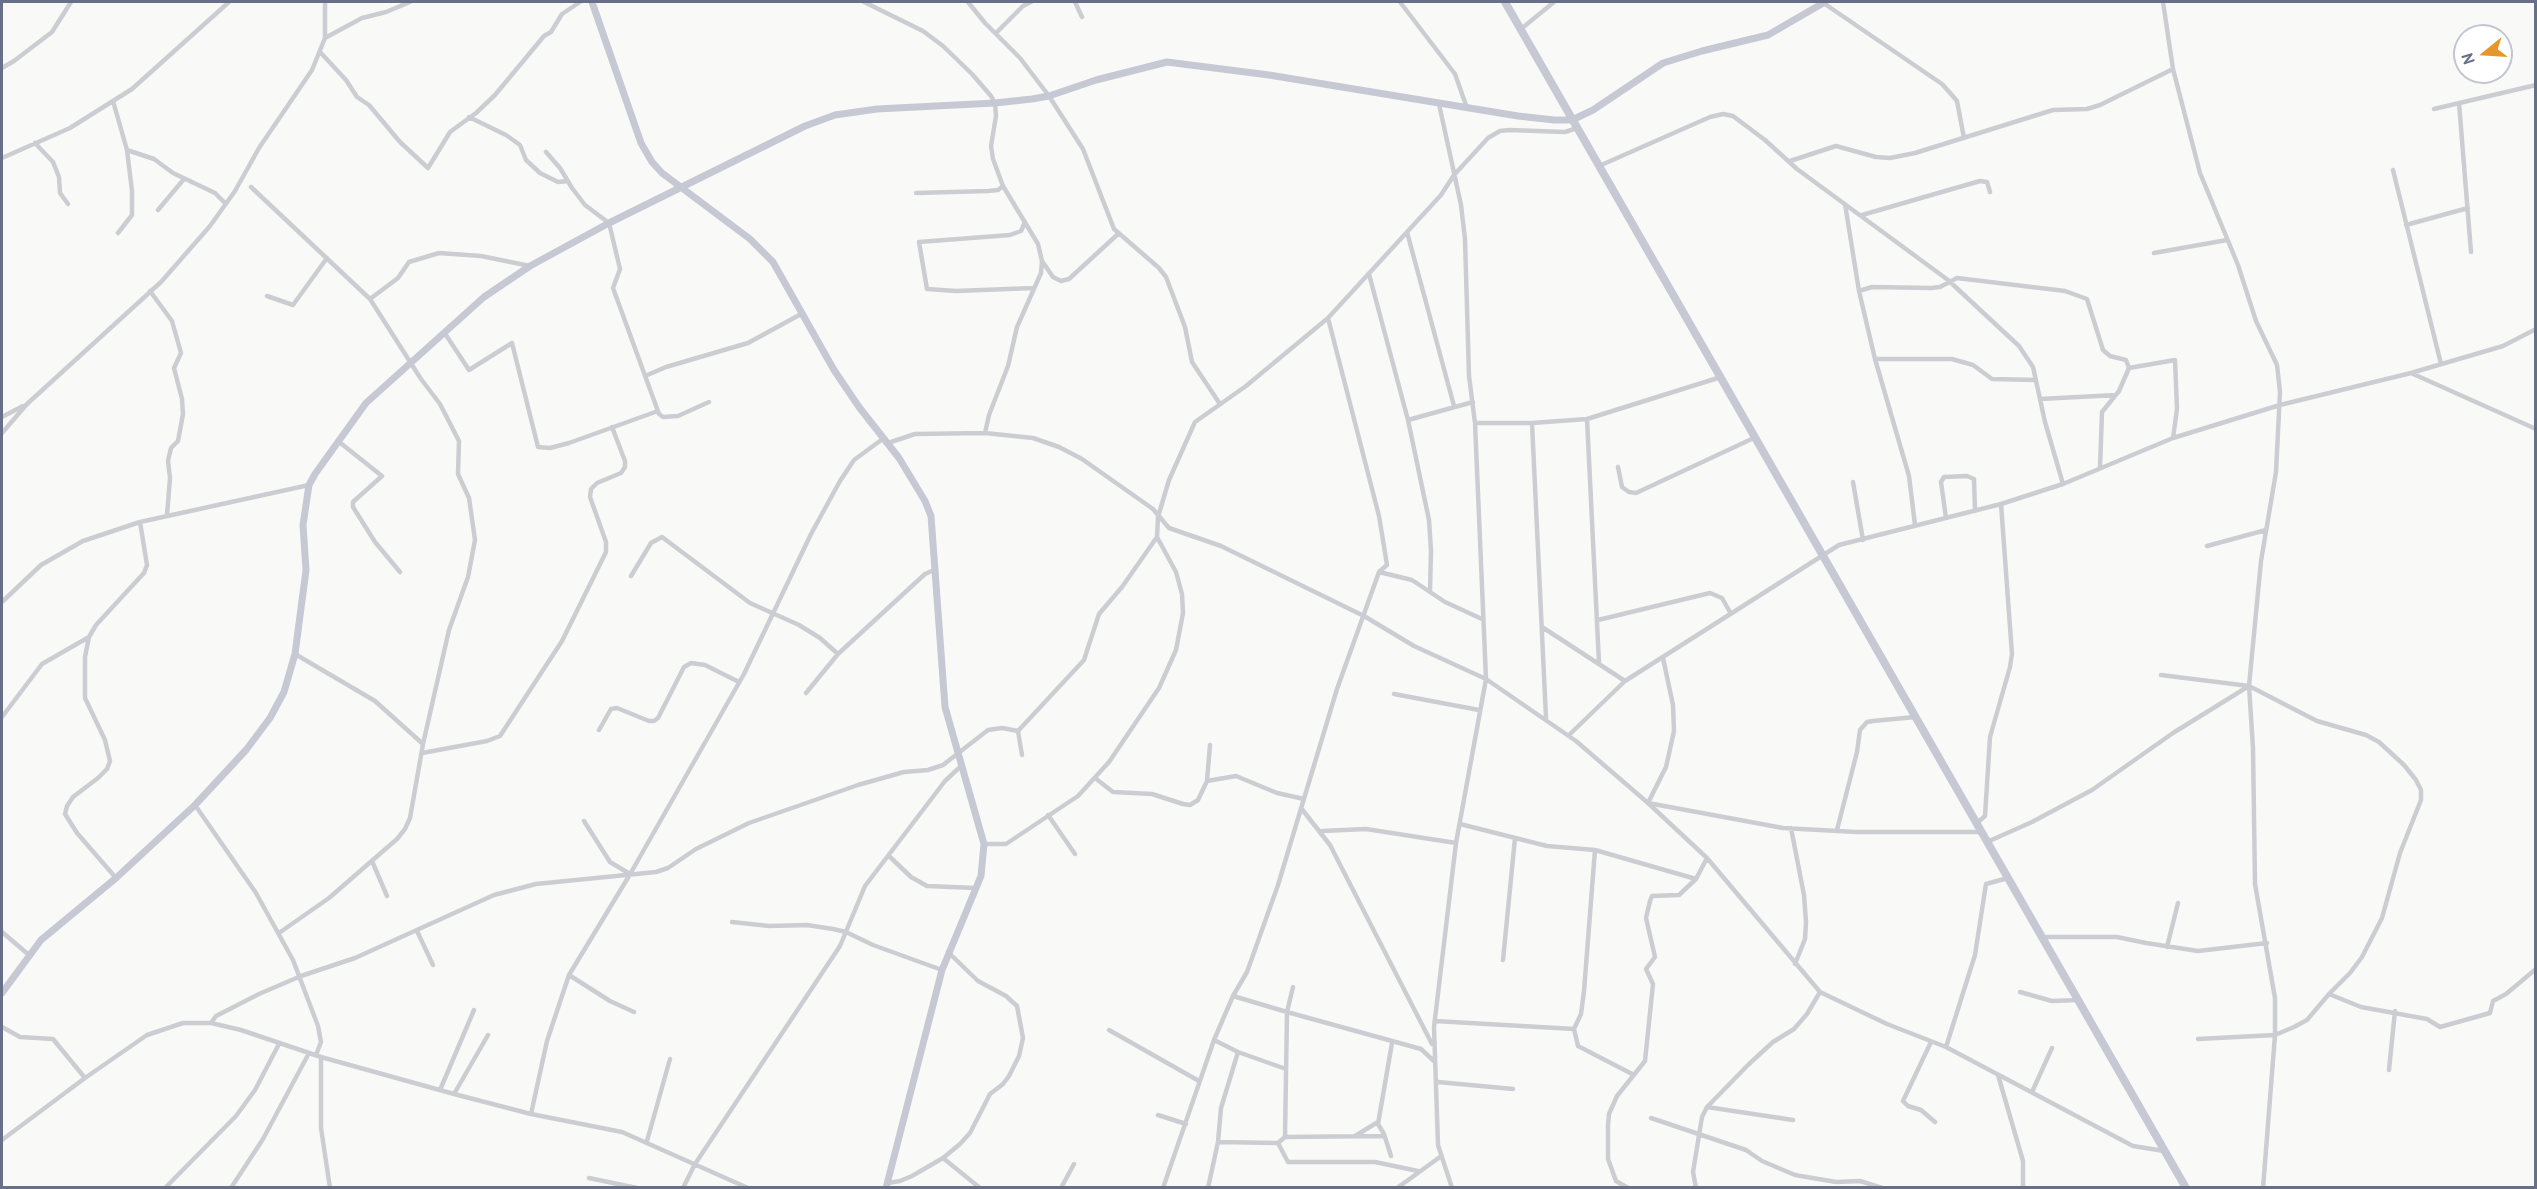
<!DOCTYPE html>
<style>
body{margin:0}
#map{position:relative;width:2537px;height:1189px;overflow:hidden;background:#f9faf7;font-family:"PT Sans",sans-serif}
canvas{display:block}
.frame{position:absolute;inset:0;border:3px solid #686f89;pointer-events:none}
.north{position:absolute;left:2453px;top:24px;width:60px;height:60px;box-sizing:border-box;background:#fff;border:2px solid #c3c5d0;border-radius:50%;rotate:252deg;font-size:16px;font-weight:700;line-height:24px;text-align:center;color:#686f89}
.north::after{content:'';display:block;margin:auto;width:21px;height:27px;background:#e7962a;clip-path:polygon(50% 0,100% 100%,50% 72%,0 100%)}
</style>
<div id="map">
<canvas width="2537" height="1189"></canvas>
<div class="frame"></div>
<div class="north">N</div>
</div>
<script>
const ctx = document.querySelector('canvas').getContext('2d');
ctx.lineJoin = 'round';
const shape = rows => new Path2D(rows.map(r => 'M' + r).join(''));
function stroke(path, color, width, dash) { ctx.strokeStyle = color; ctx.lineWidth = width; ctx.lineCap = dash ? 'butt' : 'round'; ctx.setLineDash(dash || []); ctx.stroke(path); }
stroke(shape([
 [864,2,923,31,943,46,972,74,991,96,995,103,996,116,991,146,993,159,1003,186,1038,244,1042,261,1041,273,1017,327,1008,366,989,415,985,433],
 [968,2,985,23,1020,58,1049,96,1083,149,1114,229,1159,268,1166,277,1185,327,1192,362,1220,404],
 [1075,2,1082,17],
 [1400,2,1455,74,1467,108],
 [1822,2,1942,84,1951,94,1957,101,1964,138],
 [2163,2,2173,69,2200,173,2238,265,2256,321,2277,365,2280,392,2276,472,2261,561,2249,686,2253,748,2255,884,2275,998,2275,1035,2263,1188],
 [1521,29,1554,2],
 [996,33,1023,6,1031,2],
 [325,38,362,18,386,12,410,2],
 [320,52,346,80,357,97,369,105,400,142,428,168,450,132,476,113,495,95,544,36,551,32,562,14,580,2],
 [2,68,14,61,52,32,71,2],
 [113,101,127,150,154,159,173,173,215,193,226,204],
 [2459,103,2471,252],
 [1439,104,1461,205,1465,239,1469,376,1475,423,1486,679,1456,843,1434,1027,1438,1145,1452,1188],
 [2434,109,2536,85],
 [469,117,506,135,520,145,526,160,540,173,558,182,568,181],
 [35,143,53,162,59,177,60,193,68,204],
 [546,152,560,168,572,188,585,205,609,223,620,269,613,288,659,414,663,417,678,416,709,402],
 [2,158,70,128,132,89,229,2],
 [1790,161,1836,146,1876,157,1890,158,1915,153,2053,110,2087,109,2100,105,2173,69],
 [1599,166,1710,117,1723,114,1733,116,1765,140,1797,169,1948,280,2019,346,2033,367,2045,422,2063,484],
 [2393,170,2441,364],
 [251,187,370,299,421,379,440,404,459,441,458,474,469,498,475,540,468,577,449,630,423,744,410,818,405,829,397,839,329,898,279,933],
 [916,193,988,191,998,190,1003,186],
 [1845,204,1859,291,1875,359,1909,476,1915,525],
 [158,210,184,179],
 [1862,215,1980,181,1987,182,1990,192],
 [1025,222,1021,231,1010,235,919,242,927,289,956,291,1034,288],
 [2406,225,2468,208],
 [1407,232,1454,406],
 [118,233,132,215,132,191,127,150],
 [2154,253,2227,240],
 [1042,261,1053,277,1061,281,1069,279,1118,234],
 [1369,274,1408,420,1429,520,1431,551,1430,591],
 [150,291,172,321,181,353,174,368,182,399,183,414,178,441,171,448,168,461,170,478,167,515],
 [1859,291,1872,287,1931,288,1940,287,1957,278,2065,291,2087,299,2103,350,2110,356,2126,360,2129,368],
 [267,296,293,305,327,258],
 [370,299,398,278,409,262,439,253,481,256,530,266],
 [444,332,469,370,512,343,538,447,550,448,569,443,658,411],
 [1875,359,1952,359,1973,365,1992,379,2036,380],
 [2411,373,2536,429],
 [645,376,666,367,748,343,803,313],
 [2040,399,2116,395],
 [2,417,23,406],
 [1587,419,1599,663],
 [1408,420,1473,402],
 [1475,423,1532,423,1587,419,1721,377],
 [1532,423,1546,718],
 [2,433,27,404,161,282,210,226,235,191,259,148,312,70,325,38,325,2],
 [338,441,382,476,353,502,353,507,375,542,400,572],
 [888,443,915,434,985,433,1033,438,1059,447,1082,459,1153,509,1169,528,1221,546,1364,616,1414,646,1486,679,1576,741,1648,803,1707,858,1820,992,1887,1024,1946,1047,2133,1146,2164,1151],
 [1618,467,1622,487,1629,492,1636,493,1756,437],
 [2100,468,2102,412,2119,391,2129,368,2175,360,2177,409,2173,438],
 [1853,482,1863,540],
 [1946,518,1941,482,1944,477,1967,476,1974,479,1975,511],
 [2207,546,2266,530],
 [1379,572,1412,580,1445,602,1482,619],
 [631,576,651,543,662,537,750,603,799,625,820,638,838,654],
 [2,602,41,565,83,541,140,522,309,485],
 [1598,620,1710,593,1722,598,1731,614],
 [1542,627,1625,681],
 [295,654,375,701,423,744],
 [1663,658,1673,705,1674,731,1666,767,1648,803,1783,828,1856,832,1982,832],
 [2161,675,2249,686,2317,721,2366,735,2379,742,2404,765,2416,780,2421,790,2421,800,2400,853,2382,918,2362,957,2350,973,2329,994,2307,1020,2294,1027,2275,1035,2198,1039],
 [806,693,838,654,925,574,936,569],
 [1394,694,1479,710],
 [2,717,42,664,89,637],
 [599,730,611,709,617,708,649,721,654,721,658,718,684,667,691,663,705,665,739,682],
 [1569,735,1625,681,1839,545,2001,504,2063,484,2173,438,2280,405,2411,373,2503,346,2536,329],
 [422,753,487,741,500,736,562,641,606,552,606,542,590,497,591,489,597,483,621,473,625,467,625,461,612,427],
 [1022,755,1018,731,1084,660,1099,614,1122,587,1157,537],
 [1095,778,1113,792,1152,794,1183,804,1190,805,1198,800,1207,781,1236,776,1277,793,1304,799],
 [1207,781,1210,745],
 [195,805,256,893,293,960,318,1026,321,1042,316,1055],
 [1301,808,1330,845,1432,1044],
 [1048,815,1075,854],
 [584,821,610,862,630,874],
 [1977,823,1985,816,1990,737,2010,667,2012,654,2001,504],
 [1460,824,1547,846,1595,850,1696,879],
 [1791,828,1804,895,1806,922,1805,939,1795,964],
 [1837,830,1857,752,1860,730,1867,722,1873,721,1915,717],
 [1322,831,1366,829,1456,843],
 [1987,842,2032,822,2092,790,2173,733,2249,686],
 [984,844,1006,844,1078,796,1109,762,1159,688,1176,650,1183,613,1182,594,1176,572,1157,537,1158,517,1169,480,1195,422,1246,386,1328,318,1441,195,1454,175,1488,138,1500,131,1509,130,1565,132,1577,128],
 [889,856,911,877,927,886,976,888],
 [372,861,387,896],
 [116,878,77,833,65,814,67,806,73,797,98,778,107,769,110,761,105,740,85,698,85,657,89,637,96,625,144,573,147,565,140,522],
 [732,922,769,926,807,925,833,929,846,932,873,945,942,970],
 [417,931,433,965],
 [2,932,29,955],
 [2043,937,2117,937,2146,943,2198,951,2267,943],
 [2167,947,2178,903],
 [1503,960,1515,838],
 [569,975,610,1001,634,1012],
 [2020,992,2052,1001,2079,1000],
 [2329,994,2361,1007,2427,1019,2440,1027,2490,1013,2493,1001,2506,994,2536,969],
 [1233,996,1287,1012,1293,987],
 [1435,1021,1574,1029,1581,1014,1584,991,1595,850],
 [211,1023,216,1016,259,994,301,976,355,958,494,895,536,884,656,872,668,868,696,849,749,823,858,785,904,772,928,770,943,765,988,730,1002,728,1018,731],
 [2,1027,20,1037,53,1039,85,1078],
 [1574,1029,1578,1046,1634,1075],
 [1109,1030,1199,1081],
 [1214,1040,1238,1052,1286,1069],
 [1931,1042,1903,1101,1908,1106,1921,1110,1935,1122],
 [1946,1047,1975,955,1986,884,2008,878],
 [321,1057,321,1128,330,1188],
 [2389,1070,2395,1011],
 [1998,1075,2023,1161,2023,1188],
 [1438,1082,1513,1089],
 [440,1090,474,1010],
 [2032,1092,2052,1048],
 [454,1094,488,1035],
 [1707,1107,1793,1120],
 [531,1114,547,1041,569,975,629,876,744,674,811,534,840,481,854,460,884,438],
 [1158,1115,1186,1124],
 [1651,1118,1746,1150,1762,1161,1795,1175,1836,1182,1860,1181,1882,1188],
 [1355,1136,1378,1122],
 [1384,1136,1285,1137,1278,1143,1288,1162,1375,1162,1418,1171],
 [1285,1137,1287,1012,1421,1049,1434,1061],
 [2,1140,85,1078,147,1035,183,1023,211,1023,241,1030,321,1057,454,1094,531,1114,622,1132,748,1188],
 [647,1141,670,1059],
 [1218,1142,1278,1143],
 [1391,1156,1384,1134,1378,1124,1392,1043],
 [943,1158,980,1188],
 [589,1178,637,1188],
 [888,1183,900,1181,912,1176,943,1158,960,1144,970,1133,990,1094,1003,1084,1009,1076,1019,1056,1023,1038,1017,1006,1006,996,978,981,948,952],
 [165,1188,236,1116,255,1090,279,1044],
 [231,1188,263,1139,309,1053],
 [683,1188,695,1164,840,946,865,886,945,781,961,766],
 [1061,1188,1074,1164],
 [1163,1188,1214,1040,1233,996,1247,972,1278,885,1337,689,1379,572,1387,565,1379,516,1328,318],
 [1208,1188,1218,1142,1221,1108,1238,1052],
 [1397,1188,1440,1157],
 [1628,1188,1616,1181,1608,1159,1608,1125,1609,1114,1617,1096,1645,1061,1653,984,1646,969,1655,957,1646,918,1650,901,1652,896,1679,895,1696,879,1707,858],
 [1696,1188,1693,1172,1702,1117,1707,1107,1749,1064,1773,1042,1794,1029,1807,1014,1820,992]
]), '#cccdd2', 4.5);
stroke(shape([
 [592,2,641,143,652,162,662,173,750,239,773,262,834,370,859,407,899,458,925,501,931,516,945,707,984,844,981,876,942,970,886,1188],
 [2,993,41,940,116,878,195,805,246,750,270,718,284,692,295,654,306,570,303,525,309,485,315,474,366,403,484,297,530,266,609,223,805,126,835,115,877,109,995,103,1032,99,1049,96,1096,80,1167,62,1269,75,1518,116,1554,120,1572,120,1593,110,1663,63,1702,51,1768,35,1825,2]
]), '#c6c9d3', 7);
stroke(shape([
 [1505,2,2186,1188]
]), '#c6c9d3', 8);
</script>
